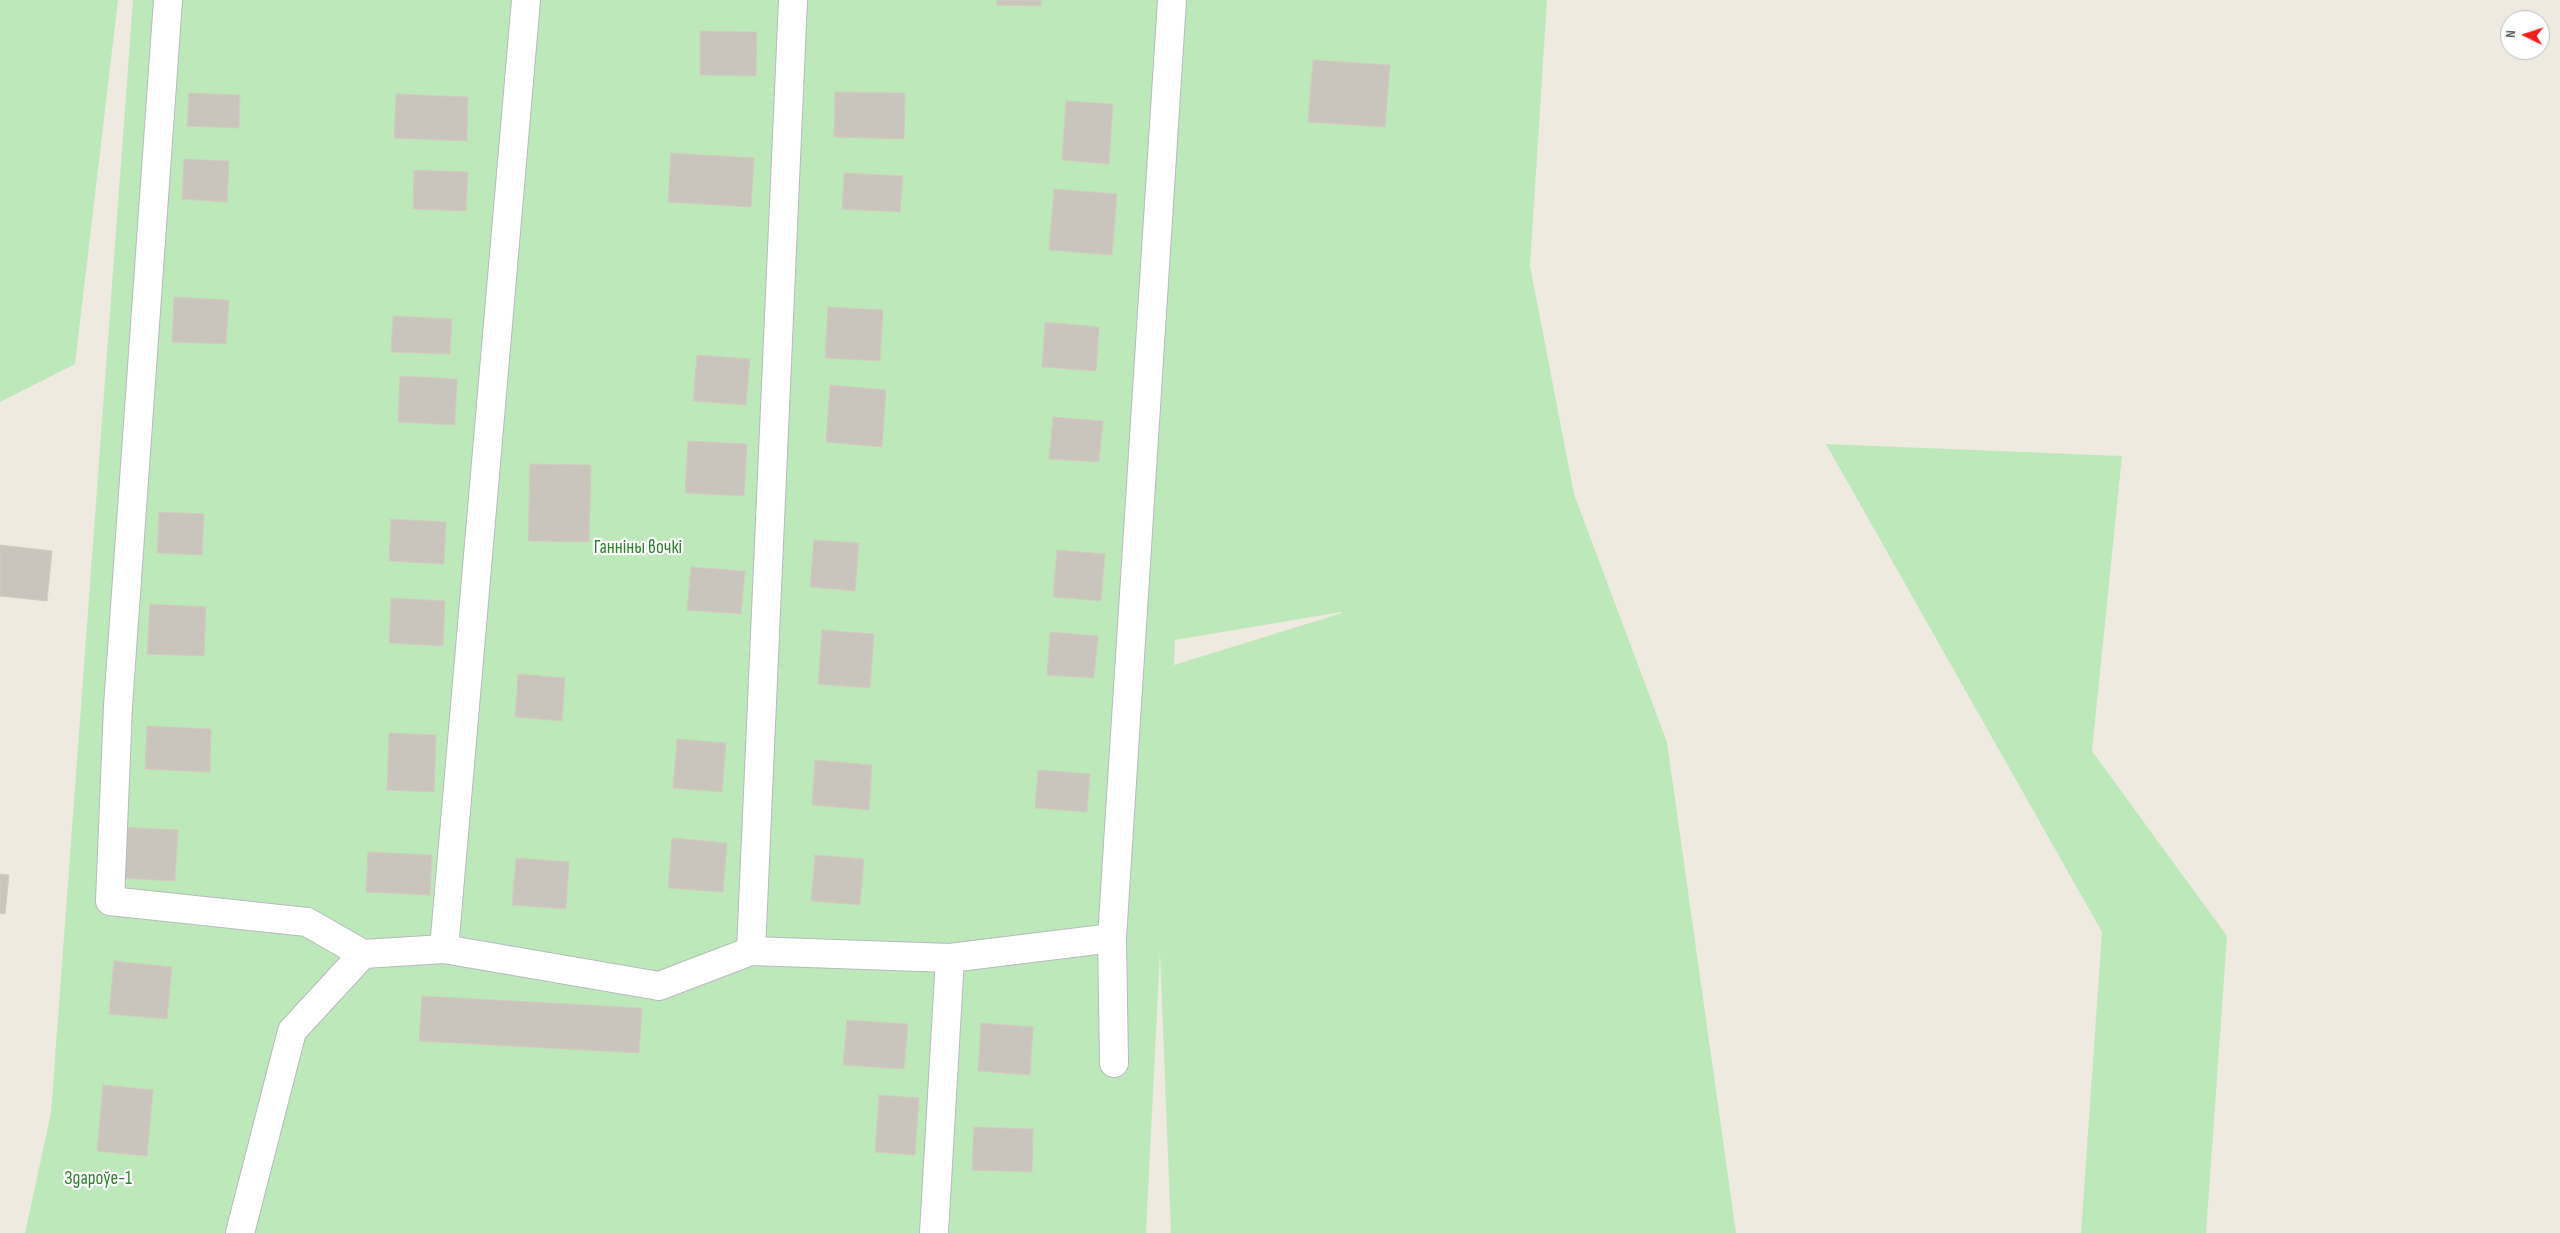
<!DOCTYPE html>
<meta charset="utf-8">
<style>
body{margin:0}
#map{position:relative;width:2560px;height:1233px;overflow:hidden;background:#eeeae0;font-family:"Sofia Sans Condensed",sans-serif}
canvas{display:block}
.north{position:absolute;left:2500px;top:10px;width:50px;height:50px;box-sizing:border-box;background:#fff;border:1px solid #bdbfc1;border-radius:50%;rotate:274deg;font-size:14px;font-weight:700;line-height:20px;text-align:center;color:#595e63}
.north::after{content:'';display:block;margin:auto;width:18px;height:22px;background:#fb1d19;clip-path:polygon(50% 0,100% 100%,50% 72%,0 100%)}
</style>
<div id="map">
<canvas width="2560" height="1233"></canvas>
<div class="north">N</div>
</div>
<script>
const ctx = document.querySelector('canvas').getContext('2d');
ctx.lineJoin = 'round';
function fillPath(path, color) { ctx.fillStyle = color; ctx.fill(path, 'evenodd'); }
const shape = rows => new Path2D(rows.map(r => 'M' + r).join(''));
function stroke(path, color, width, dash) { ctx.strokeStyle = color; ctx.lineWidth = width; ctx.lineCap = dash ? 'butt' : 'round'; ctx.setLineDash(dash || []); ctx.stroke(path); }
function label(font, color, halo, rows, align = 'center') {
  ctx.font = font + ' "Sofia Sans Condensed",sans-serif'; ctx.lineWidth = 4.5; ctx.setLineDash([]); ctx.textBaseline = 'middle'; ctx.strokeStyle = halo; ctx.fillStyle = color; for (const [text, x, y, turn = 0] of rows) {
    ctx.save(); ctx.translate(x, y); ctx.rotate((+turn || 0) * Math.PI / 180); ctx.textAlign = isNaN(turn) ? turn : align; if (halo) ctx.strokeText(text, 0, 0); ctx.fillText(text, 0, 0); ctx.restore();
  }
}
fillPath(shape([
 [0,0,118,0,75,364,0,402],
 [133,0,1547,0,1530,266,1574,494,1667,742,1736,1233,1171,1233,1160,953,1146,1233,25,1233,51,1113],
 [1341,612,1342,613,1174,665,1175,640],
 [1826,444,2122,456,2092,751,2227,936,2206,1233,2081,1233,2102,932]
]), '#bde9ba');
const building = shape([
 [997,0,1041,0,1041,6,996,5,997,0],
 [700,31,757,32,756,76,700,75,700,31],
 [1313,60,1390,65,1385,127,1308,122,1313,60],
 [835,92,905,93,904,139,834,137,835,92],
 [189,93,240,95,239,128,187,126,189,93],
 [396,94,468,97,467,141,394,138,396,94],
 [1066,101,1113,104,1109,164,1062,160,1066,101],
 [671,153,754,158,751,207,668,202,671,153],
 [184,159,229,161,227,202,182,199,184,159],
 [414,170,468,172,466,211,413,209,414,170],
 [844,173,903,176,900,212,842,209,844,173],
 [1054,189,1117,194,1112,255,1049,250,1054,189],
 [174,297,229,300,226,344,172,342,174,297],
 [828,307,883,310,880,361,825,358,828,307],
 [393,316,452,319,450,354,391,352,393,316],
 [1045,322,1099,327,1096,371,1042,367,1045,322],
 [697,355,750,359,746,405,693,401,697,355],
 [400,376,457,379,455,425,398,422,400,376],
 [830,385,886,390,882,447,826,442,830,385],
 [1053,417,1103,421,1099,462,1049,459,1053,417],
 [688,441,747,444,744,496,685,493,688,441],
 [530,464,591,465,589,542,528,541,530,464],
 [159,512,204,514,202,555,157,553,159,512],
 [391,519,446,522,444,564,389,561,391,519],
 [814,540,859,543,855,591,810,587,814,540],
 [0,545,52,551,47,601,0,596,0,545],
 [1057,550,1105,554,1101,601,1053,597,1057,550],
 [691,567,745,571,741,614,687,610,691,567],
 [391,598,445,601,443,646,389,643,391,598],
 [150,604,206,607,204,656,147,654,150,604],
 [822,630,874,634,870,688,818,684,822,630],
 [1050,632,1098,636,1094,678,1047,675,1050,632],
 [518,674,565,678,562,721,515,717,518,674],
 [147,726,211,729,210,772,145,769,147,726],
 [389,733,436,735,434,792,387,790,389,733],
 [677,739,726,743,722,792,673,788,677,739],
 [815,760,872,765,869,810,812,805,815,760],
 [1038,770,1090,774,1087,812,1035,808,1038,770],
 [120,827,178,830,175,881,117,878,120,827],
 [672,838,727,843,723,892,668,888,672,838],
 [368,852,432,855,430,895,366,892,368,852],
 [815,855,864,859,860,905,811,901,815,855],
 [516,858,569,862,566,909,512,905,516,858],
 [0,874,9,875,5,914,0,913,0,874],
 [114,961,172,967,167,1019,109,1014,114,961],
 [422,996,642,1008,639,1053,419,1041,422,996],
 [847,1020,908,1024,904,1069,843,1065,847,1020],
 [981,1023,1033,1027,1030,1075,978,1071,981,1023],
 [103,1085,153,1090,147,1156,97,1151,103,1085],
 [879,1095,919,1098,915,1155,875,1152,879,1095],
 [974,1127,1033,1129,1032,1172,972,1170,974,1127]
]);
fillPath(building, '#c9c5bd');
stroke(building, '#d3ccbe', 1);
const minor = shape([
 [168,0,118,706,110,901,307,922,363,954],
 [444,949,526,0],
 [751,951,793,0],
 [1114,1063,1112,938,1172,0],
 [240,1233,292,1031,363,954,444,949,659,986,751,951,950,958,1112,938],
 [934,1233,950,958]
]);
stroke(minor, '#b6babf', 30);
stroke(minor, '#fff', 28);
label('19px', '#2c822a', '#fff', [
 ["Ганніны вочкі",638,548],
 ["Здароўе-1",98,1179]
]);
</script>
